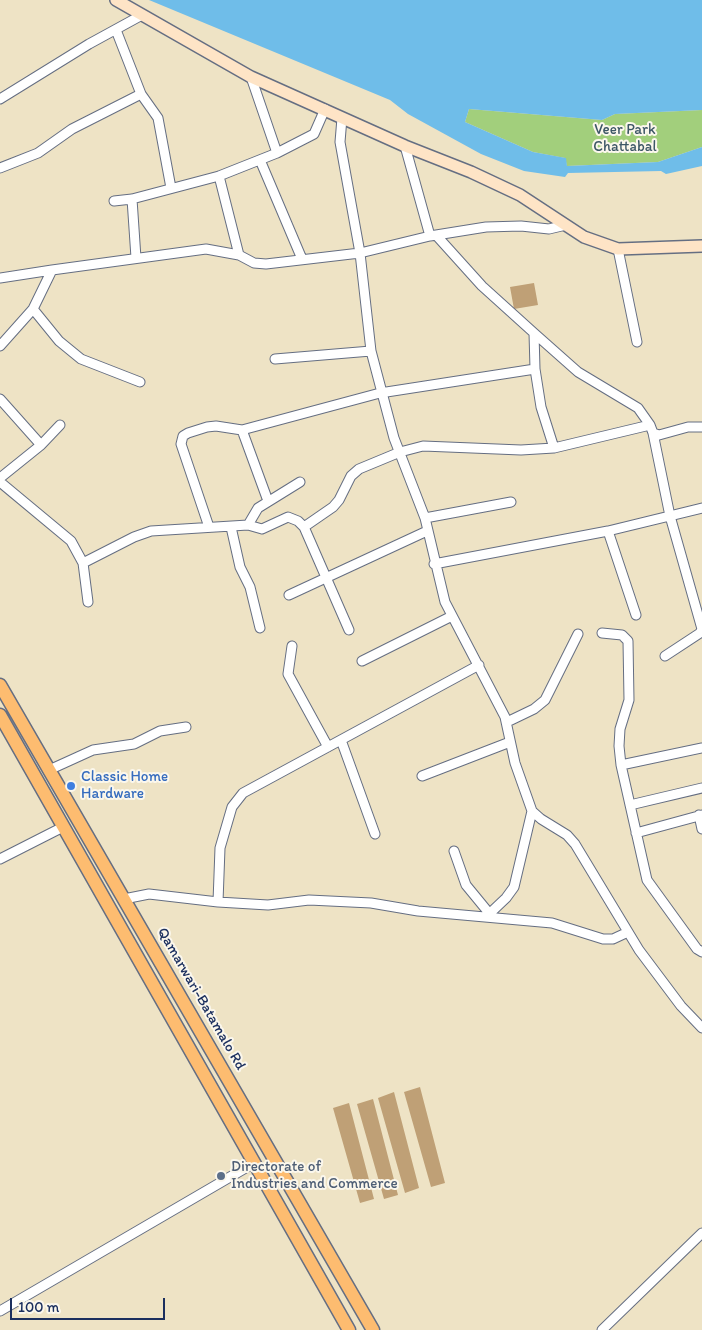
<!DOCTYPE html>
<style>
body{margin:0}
#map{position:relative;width:702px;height:1330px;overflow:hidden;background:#eee3c5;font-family:Itim,sans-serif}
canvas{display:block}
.scale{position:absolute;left:10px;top:1298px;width:155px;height:22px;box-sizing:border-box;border:2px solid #1b2f5e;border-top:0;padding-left:6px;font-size:15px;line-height:18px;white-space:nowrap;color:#1b2f5e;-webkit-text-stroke:4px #fbf7ec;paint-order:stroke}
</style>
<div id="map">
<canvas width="702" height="1330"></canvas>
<div class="scale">100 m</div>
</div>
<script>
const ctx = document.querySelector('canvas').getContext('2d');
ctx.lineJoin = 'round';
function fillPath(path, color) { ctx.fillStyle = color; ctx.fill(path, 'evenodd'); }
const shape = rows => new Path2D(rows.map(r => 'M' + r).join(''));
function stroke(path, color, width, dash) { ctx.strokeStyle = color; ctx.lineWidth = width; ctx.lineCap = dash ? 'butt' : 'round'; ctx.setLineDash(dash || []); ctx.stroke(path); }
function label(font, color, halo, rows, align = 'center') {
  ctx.font = font + ' Itim,sans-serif'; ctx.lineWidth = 4; ctx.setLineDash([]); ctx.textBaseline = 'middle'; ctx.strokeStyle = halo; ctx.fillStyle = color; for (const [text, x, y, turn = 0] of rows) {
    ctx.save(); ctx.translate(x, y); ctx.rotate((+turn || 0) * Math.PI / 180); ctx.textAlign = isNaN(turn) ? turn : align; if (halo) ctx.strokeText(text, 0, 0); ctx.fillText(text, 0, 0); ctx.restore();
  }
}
fillPath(shape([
 [469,109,602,120,615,114,702,110,702,147,658,162,567,166,565,158,533,152,465,122]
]), '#a2cf7c');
fillPath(shape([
 [149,0,702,0,702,110,615,114,602,120,469,109,465,122,533,152,566,158,567,166,658,162,702,147,702,166,666,174,661,171,568,173,565,177,524,171,481,154,408,114,390,100]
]), '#6fbde9');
fillPath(shape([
 [534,283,538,305,514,309,510,287],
 [420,1087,445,1183,431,1187,404,1092],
 [394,1092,419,1188,405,1193,378,1098],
 [373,1099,398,1195,384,1199,357,1104],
 [349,1103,374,1199,360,1203,333,1108]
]), '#bfa076');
const street = shape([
 [116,30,141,94,158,118,171,188],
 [251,77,277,153],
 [0,99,89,44,142,15],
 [342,118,340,142,360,253,371,351,394,438,425,518,445,602,505,717,515,763,532,811,541,819,567,835,575,844,639,950,681,1006,702,1028],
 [405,146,430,236],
 [260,160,302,259],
 [0,168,38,153,72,129,141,94],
 [219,176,239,255],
 [132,199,136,258],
 [114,201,132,199,219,176,277,153,314,134,325,109],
 [436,235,482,286,534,333,578,372,638,408,650,425],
 [618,249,637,342],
 [0,278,52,270],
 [33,309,59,341,81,359,140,382],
 [534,333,535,369],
 [0,346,33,309,52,270,206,249,239,255,254,263,266,264,360,253,430,236,486,227,521,226,549,229,566,225],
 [275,359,371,351],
 [0,399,41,445],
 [242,430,268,501],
 [653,433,670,516,702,629,700,633,665,656],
 [0,478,41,445,60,425],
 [0,482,71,541,83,563,88,602],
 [425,518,511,502],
 [248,525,258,508,300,482],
 [209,527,181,444,183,436,188,433,207,427,216,426,242,430,380,393,535,369,541,407,554,448],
 [231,527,240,567,250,587,260,628],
 [304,527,349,630],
 [608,531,636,615],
 [83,563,134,537,151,531,248,525,262,529,288,517,298,521,304,527,333,507,339,500,351,476,359,469,400,452,423,446,521,450,554,448,650,425,653,433,659,435,688,427,702,427],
 [434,564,608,531,702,508],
 [289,595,427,531],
 [602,633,622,635,628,641,629,700,620,729,619,746,621,765,647,880,697,949,702,952],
 [292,646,288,674,328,747],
 [362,661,452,616],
 [507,722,534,709,545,700,578,634],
 [341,740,375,834],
 [621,765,702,748],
 [49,770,93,750,134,744,160,731,186,727],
 [422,776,510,742],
 [630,805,702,788],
 [699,815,702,829],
 [636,833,702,815],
 [454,851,466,885,489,913],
 [0,859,63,827],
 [124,899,149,894,218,902,268,905,309,900,371,903,418,911,552,923,603,939,613,939,628,932],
 [218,902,220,848,232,807,243,793,479,665],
 [487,916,506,898,514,887,532,811],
 [0,1311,254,1163],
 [602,1330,702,1233]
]);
const secondary = shape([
 [116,0,251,77,405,146,471,172,520,195,584,237,618,249,702,246]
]);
const primary = shape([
 [0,685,373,1330],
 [0,715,349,1330]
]);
stroke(street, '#656e82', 11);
stroke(secondary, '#656e82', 14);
stroke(primary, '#656e82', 15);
stroke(street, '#fff', 9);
stroke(secondary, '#fee4c6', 11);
stroke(primary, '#fdbc70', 12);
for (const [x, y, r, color] of [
 [71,786,5,"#3f7fe0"],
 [221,1176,5,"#5c6f8a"]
]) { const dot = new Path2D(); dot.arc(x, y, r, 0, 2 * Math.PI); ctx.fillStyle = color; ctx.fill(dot); stroke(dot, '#fbf7ec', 2); }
label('15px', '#3d5766', '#fbf7ec', [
 ["Veer Park",625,130],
 ["Chattabal",625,147]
]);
label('15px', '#366cbe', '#fbf7ec', [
 ["Classic Home",81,777],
 ["Hardware",81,794]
], 'left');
label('15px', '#1b2f5e', '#fbf7ec', [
 ["Qamarwari-Batamalo Rd",201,999,60]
]);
label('15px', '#4e5e75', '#fbf7ec', [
 ["Directorate of",231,1167],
 ["Industries and Commerce",231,1184]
], 'left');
</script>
